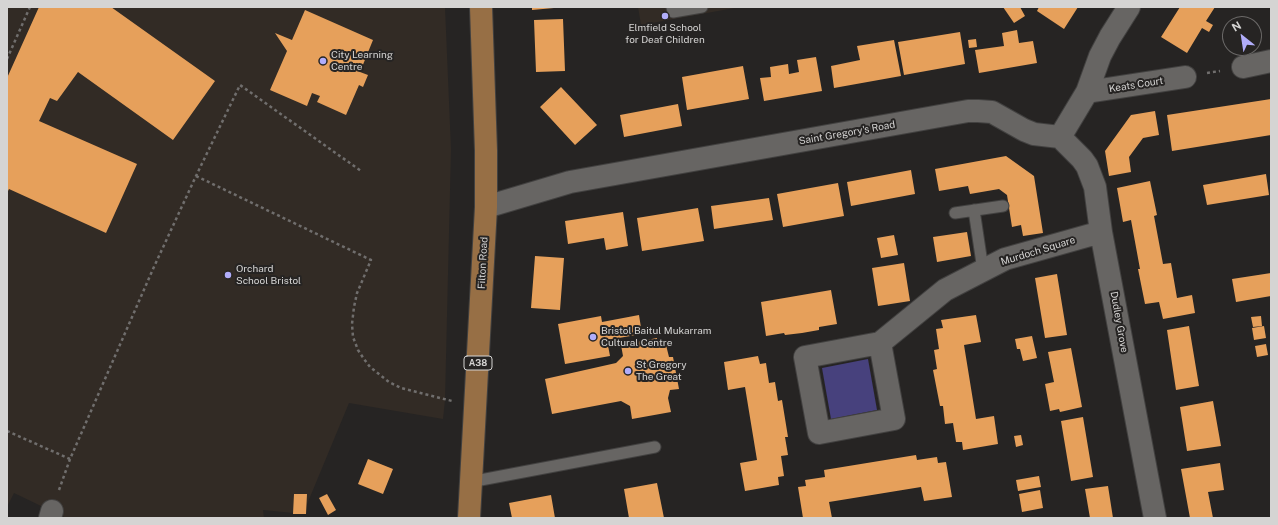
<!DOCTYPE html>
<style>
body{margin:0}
#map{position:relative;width:1278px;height:525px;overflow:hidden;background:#262423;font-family:"Public Sans",sans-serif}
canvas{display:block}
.frame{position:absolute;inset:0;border:8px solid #d5d4d3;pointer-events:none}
.north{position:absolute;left:1222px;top:16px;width:40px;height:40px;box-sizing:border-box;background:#262423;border:1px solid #6c6a69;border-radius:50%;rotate:330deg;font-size:11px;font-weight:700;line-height:16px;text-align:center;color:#d5d4d3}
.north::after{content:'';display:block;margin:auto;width:14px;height:18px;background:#b1adfa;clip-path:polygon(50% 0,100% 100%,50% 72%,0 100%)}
</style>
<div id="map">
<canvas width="1278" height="525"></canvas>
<div class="frame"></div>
<div class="north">N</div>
</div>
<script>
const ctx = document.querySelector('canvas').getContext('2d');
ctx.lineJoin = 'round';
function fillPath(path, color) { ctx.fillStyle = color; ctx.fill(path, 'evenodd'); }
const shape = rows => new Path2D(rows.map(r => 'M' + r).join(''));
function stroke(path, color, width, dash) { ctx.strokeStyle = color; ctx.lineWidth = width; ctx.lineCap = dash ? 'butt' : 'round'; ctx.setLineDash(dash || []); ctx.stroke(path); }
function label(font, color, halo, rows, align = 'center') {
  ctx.font = font + ' "Public Sans",sans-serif'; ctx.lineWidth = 4; ctx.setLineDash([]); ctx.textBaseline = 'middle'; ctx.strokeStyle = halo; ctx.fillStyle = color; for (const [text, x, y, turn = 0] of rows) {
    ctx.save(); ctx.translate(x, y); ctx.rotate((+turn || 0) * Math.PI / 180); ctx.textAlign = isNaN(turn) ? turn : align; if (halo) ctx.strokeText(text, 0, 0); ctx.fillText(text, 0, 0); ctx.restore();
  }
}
fillPath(shape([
 [7,7,445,7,451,149,445,400,443,419,349,403,303,514,263,510,264,518,66,518,14,493,7,507],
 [638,7,740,7,641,25]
]), '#322b25');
fillPath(shape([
 [868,359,877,410,831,419,822,368]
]), '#47417d');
fillPath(shape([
 [39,7,111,7,215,81,173,140,78,72,57,101,50,98,39,121,137,164,106,233,9,189,7,193,7,78],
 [532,7,554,7,554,8,532,10],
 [1003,7,1020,7,1025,16,1014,23],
 [1039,7,1078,7,1064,29,1037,11],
 [1180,7,1215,7,1206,21,1213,25,1209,32,1202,28,1187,53,1161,37],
 [305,10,373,40,360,72,368,75,363,87,359,85,346,115,317,102,320,96,312,93,307,106,270,90,287,51,275,33,292,40],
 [563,19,565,71,536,72,534,20],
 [1017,30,1019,43,1033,41,1037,63,979,73,975,50,1004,46,1002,33],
 [960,32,965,64,904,75,898,42],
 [976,39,977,47,969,48,968,40],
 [894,40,901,76,834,88,831,66,860,60,857,46],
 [816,57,822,91,764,101,760,78,771,77,770,67,788,64,789,74,799,72,797,60],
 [743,66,749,99,687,110,682,77],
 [561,87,597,125,575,145,540,107],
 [1271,99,1271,135,1172,151,1167,115],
 [678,104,682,126,624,137,620,115],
 [1155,111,1159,135,1143,138,1129,157,1131,172,1109,176,1105,151,1131,115],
 [1006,156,1034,176,1043,233,1023,236,1021,225,1012,227,1007,195,999,189,970,194,968,186,939,191,935,169],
 [911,170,915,194,851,206,847,182],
 [1266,174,1269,195,1207,205,1203,185],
 [1150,181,1157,215,1154,216,1163,264,1171,263,1177,298,1192,295,1195,313,1163,319,1159,302,1145,304,1138,269,1140,269,1131,220,1123,222,1117,188],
 [838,183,844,216,783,227,777,194],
 [769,198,773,220,714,229,711,206],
 [698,208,704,241,642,251,637,218],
 [623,212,628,246,606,250,604,238,568,244,565,221],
 [967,232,971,256,937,262,933,237],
 [894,235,898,255,881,258,877,238],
 [535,256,564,258,560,310,531,308],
 [904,263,910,301,878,306,872,268],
 [1271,273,1271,296,1236,302,1232,279],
 [1057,274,1067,335,1045,338,1035,278],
 [831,290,837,324,819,327,819,330,802,333,785,335,784,333,766,336,761,302],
 [639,315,642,334,607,340,610,356,565,364,558,324,601,316,602,322],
 [976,315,981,342,964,345,976,419,994,416,998,444,963,450,962,442,956,442,953,423,945,424,943,406,940,406,933,370,937,369,934,350,939,349,936,329,943,328,941,320],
 [1261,316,1262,326,1253,327,1251,317],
 [1189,326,1199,386,1176,390,1167,330],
 [1264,326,1266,338,1254,340,1252,328],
 [1032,336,1037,358,1023,361,1020,349,1017,349,1015,339],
 [657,338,657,343,665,341,669,357,673,357,679,389,670,390,668,398,671,412,632,419,630,406,621,401,552,414,545,379,616,363,623,356,621,345],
 [1266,344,1268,355,1257,357,1255,346],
 [1071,348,1082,407,1060,412,1059,409,1050,411,1045,384,1054,382,1048,352],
 [758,356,760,364,766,363,769,383,775,382,778,401,782,400,788,437,785,437,788,455,781,456,784,476,778,477,779,485,745,491,740,463,757,460,745,387,728,390,724,362],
 [1213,401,1221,446,1187,451,1180,407],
 [1083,417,1093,477,1071,481,1061,421],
 [1021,435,1023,445,1016,447,1014,436],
 [916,455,917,460,937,457,938,463,946,462,952,497,924,501,921,487,829,502,832,518,803,518,798,487,806,486,805,480,825,477,824,470],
 [368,459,393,469,383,494,358,484],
 [1220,463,1224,490,1208,492,1213,518,1190,518,1181,469],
 [1039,476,1041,487,1018,491,1016,480],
 [657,483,664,518,629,518,624,489],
 [1108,486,1113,518,1090,518,1085,489],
 [1040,490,1043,508,1022,512,1019,494],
 [294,494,307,494,306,514,293,514],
 [327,494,336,510,328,515,319,498],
 [551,495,555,518,512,518,509,503]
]), '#e6a05b');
const service = shape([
 [672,7,673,12,702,7],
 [974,210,983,270],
 [955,213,1003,206],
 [470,482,655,447]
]);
const minor = shape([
 [1243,67,1271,61],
 [1087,92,1185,77],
 [1060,137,1082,159,1087,166,1095,187,1101,232,1155,518],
 [1060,137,1087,92,1100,56,1110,37,1129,7],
 [486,207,570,182,968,111,978,111,992,112,1024,130,1034,134,1060,137],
 [880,343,894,419,819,433,805,357,880,343,945,290,1005,259,1101,232],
 [50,518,52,511]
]);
const primary = shape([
 [469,518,486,207,486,151,481,7]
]);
stroke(service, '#424140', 13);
stroke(minor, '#424140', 24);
stroke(primary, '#424140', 24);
stroke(shape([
 [7,59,30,7],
 [1207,73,1220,71],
 [196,176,371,260,357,293,354,307,352,324,353,337,358,350,364,359,370,367,389,382,401,388,452,401],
 [7,431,70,459],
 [59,490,70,459,153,269,196,176,240,85,361,171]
]), '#706e6d', 2.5, [3, 3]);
stroke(service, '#676563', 11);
stroke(minor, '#676563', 22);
stroke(primary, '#976f45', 22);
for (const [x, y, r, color] of [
 [665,16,4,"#b1adfa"],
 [323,61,4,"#b1adfa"],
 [228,275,4,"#b1adfa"],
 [593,337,4,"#b1adfa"],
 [628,371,4,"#b1adfa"]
]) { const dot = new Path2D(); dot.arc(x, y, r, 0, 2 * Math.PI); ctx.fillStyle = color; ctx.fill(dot); stroke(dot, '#262423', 1.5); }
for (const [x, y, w] of [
 [478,363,28]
]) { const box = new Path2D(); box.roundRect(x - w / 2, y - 7, w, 14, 3); ctx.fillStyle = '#262423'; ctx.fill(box); stroke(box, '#d5d4d3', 1); }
label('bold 9px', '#d5d4d3', null, [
 ["A38",478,363]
]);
label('10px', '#d5d4d3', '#262423', [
 ["Elmfield School",665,28,"center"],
 ["for Deaf Children",665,40,"center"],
 ["City Learning",331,55],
 ["Centre",331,67],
 ["Orchard",236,269],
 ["School Bristol",236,281],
 ["Bristol Baitul Mukarram",601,331],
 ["Cultural Centre",601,343],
 ["St Gregory",636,365],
 ["The Great",636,377]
], 'left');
label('10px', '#d5d4d3', '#262423', [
 ["Keats Court",1136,85,-9],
 ["Saint Gregory's Road",847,133,-10],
 ["Murdoch Square",1038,251,-17],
 ["Filton Road",483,263,-87],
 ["Dudley Grove",1119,322,80]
]);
</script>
